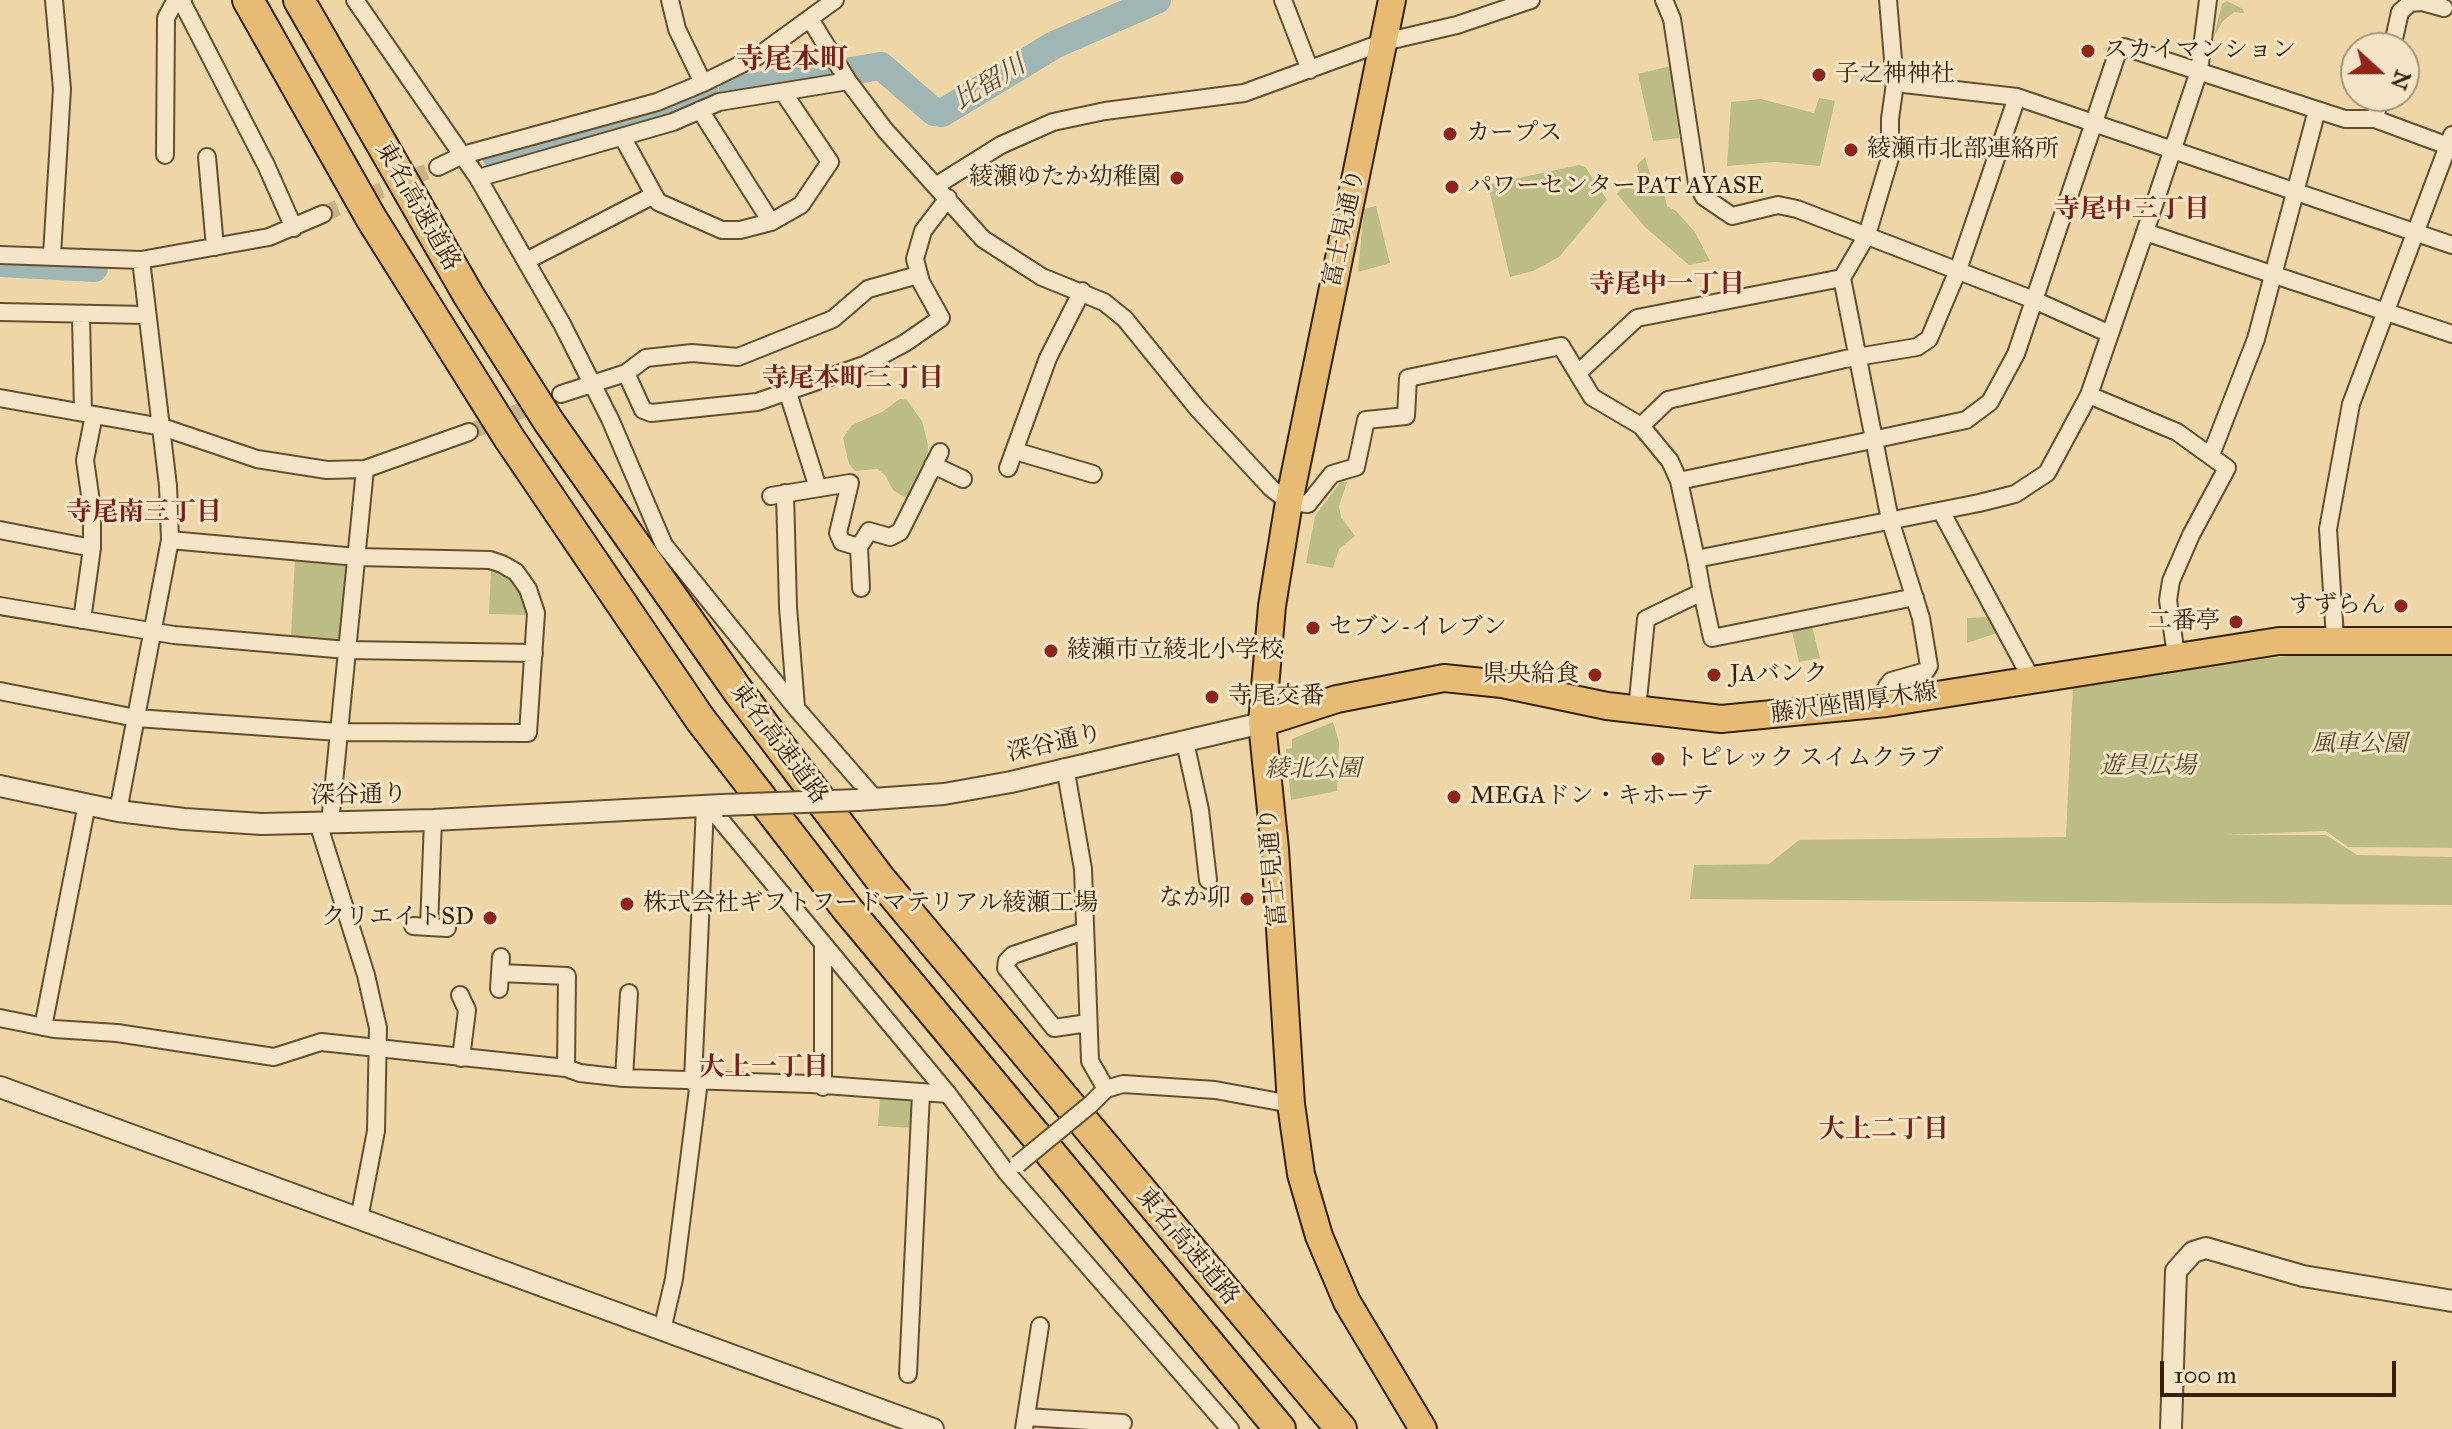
<!DOCTYPE html>
<meta charset="utf-8">
<style>
body{margin:0}
#map{position:relative;width:2452px;height:1429px;overflow:hidden;background:#efd6a7;font-family:"IM FELL Great Primer",serif}
canvas{display:block}
.north{position:absolute;left:2340px;top:32px;width:80px;height:80px;box-sizing:border-box;background:#f5e4c6;border:2px solid #a99679;border-radius:50%;rotate:111deg;font-size:22px;font-weight:700;line-height:32px;text-align:center;color:#372105}
.north::after{content:'';display:block;margin:auto;width:28px;height:36px;background:#8f2418;clip-path:polygon(50% 0,100% 100%,50% 72%,0 100%)}
.scale{position:absolute;left:2160px;top:1361px;width:236px;height:36px;box-sizing:border-box;border:4px solid #372105;border-top:0;padding-left:10px;font-size:24px;line-height:28px;white-space:nowrap;color:#372105;-webkit-text-stroke:6px #f5e4c6;paint-order:stroke}
</style>
<div id="map">
<canvas width="2452" height="1429"></canvas>
<div class="north">N</div>
<div class="scale">100 m</div>
</div>
<script>
const ctx = document.querySelector('canvas').getContext('2d');
ctx.lineJoin = 'round';
function fillPath(path, color) { ctx.fillStyle = color; ctx.fill(path, 'evenodd'); }
const shape = rows => new Path2D(rows.map(r => 'M' + r).join(''));
function stroke(path, color, width, dash) { ctx.strokeStyle = color; ctx.lineWidth = width; ctx.lineCap = dash ? 'butt' : 'round'; ctx.setLineDash(dash || []); ctx.stroke(path); }
function label(font, color, halo, rows, align = 'center') {
  ctx.font = font + ' "IM FELL Great Primer","Noto Serif JP",serif'; ctx.lineWidth = 6; ctx.setLineDash([]); ctx.textBaseline = 'middle'; ctx.strokeStyle = halo; ctx.fillStyle = color; for (const [text, x, y, turn = 0] of rows) {
    ctx.save(); ctx.translate(x, y); ctx.rotate((+turn || 0) * Math.PI / 180); ctx.textAlign = isNaN(turn) ? turn : align; if (halo) ctx.strokeText(text, 0, 0); ctx.fillText(text, 0, 0); ctx.restore();
  }
}
fillPath(shape([
 [2227,1,2243,9,2244,13,2234,12,2223,21,2214,36,2222,4],
 [1670,66,1679,138,1653,141,1638,74],
 [1819,98,1835,101,1820,166,1775,162,1727,166,1731,102,1761,99,1814,113],
 [1645,157,1650,174,1657,187,1663,188,1667,206,1676,211,1695,232,1710,261,1689,265,1645,227,1617,194,1625,184,1636,191,1642,185,1637,165],
 [1579,165,1585,167,1607,200,1559,257,1533,271,1510,277,1489,189,1491,184],
 [1376,206,1390,263,1358,272,1364,209],
 [900,399,907,400,922,421,928,445,928,458,909,500,893,490,885,475,877,469,855,471,849,464,843,438,852,425,882,412],
 [1342,480,1347,482,1339,506,1341,517,1355,536,1339,549,1333,568,1306,563,1315,516],
 [295,556,344,562,348,569,340,636,335,641,291,637],
 [491,569,510,578,522,596,528,615,489,614],
 [1989,617,1997,633,1967,643,1967,618],
 [1812,626,1820,658,1799,662,1792,632],
 [2316,652,2452,652,2452,848,2348,847,2326,831,2227,835,2326,835,2357,855,2452,857,2452,905,1690,899,1694,865,1769,864,1799,840,2066,837,2073,685],
 [1333,722,1339,742,1337,791,1291,800,1286,749,1292,748,1292,739],
 [880,1097,917,1099,915,1128,878,1126]
]), '#bcbd85');
stroke(shape([
 [733,90,881,66,934,112,942,113,1054,45,1157,0],
 [496,156,595,132,705,94],
 [0,263,94,268]
]), '#a0b6b4', 28);
stroke(shape([
 [323,214,438,167],
 [469,432,542,402]
]), '#cab287', 16, [16, 8]);
const minor = shape([
 [181,0,266,165,294,228],
 [355,0,478,178,562,324,610,419,664,545,796,708,876,800],
 [670,0,677,29,703,83],
 [1283,0,1310,70],
 [1664,0,1672,19,1697,183,1704,197,1732,216,1778,205,1797,209,2034,300,2110,334],
 [810,19,848,81,885,130,983,239,1042,277,1104,302,1125,319,1197,408,1271,488,1289,502,1308,504,1332,474,1356,467,1366,420,1406,416,1408,378,1561,346,1592,397,1641,426,1670,461,1679,481,1696,559,1702,592,1646,619,1637,710],
 [2392,48,2400,12,2410,3,2422,2,2444,8],
 [1895,83,2017,97,2452,245],
 [700,110,771,222],
 [2375,119,2380,96],
 [623,138,658,202,722,230,740,230,771,222,801,205,830,162,783,92],
 [165,155,166,18,173,5,183,2],
 [207,157,215,247],
 [438,167,463,155,657,102,703,83,758,56,835,0],
 [478,178,673,122,719,102,848,81],
 [937,185,1001,145,1053,122,1105,111,1244,93,1384,42,1457,25,1531,0],
 [2145,232,2452,334],
 [0,255,141,260,269,237,323,214],
 [52,255,62,89,54,0],
 [526,261,654,195],
 [0,312,146,315],
 [81,315,83,413],
 [626,373,646,358,692,353,738,357,833,319,868,289,918,275],
 [1578,373,1637,318,1842,278],
 [788,393,818,488],
 [561,394,626,373,643,410,651,413,757,402,864,365,905,343,941,318,921,282,915,259,923,231,948,198],
 [2089,395,2177,432,2227,468,2191,535,2171,581,2168,600,2176,655],
 [0,398,162,427,257,459,327,470,365,469,469,432],
 [1641,426,1668,400,1845,359,1917,347,1929,339,1958,270,2017,97],
 [1015,451,1093,474],
 [2211,455,2256,339,2317,110],
 [933,465,963,479],
 [1008,468,1048,358,1082,291],
 [1679,481,1966,420,1990,402,2016,354,2118,51,2124,47,2345,119,2375,119,2448,146],
 [785,493,788,607,796,707],
 [771,496,850,483,838,533,842,542,859,547,861,588],
 [1941,511,2031,678],
 [0,530,92,548],
 [859,547,869,531,890,537,900,532,940,452],
 [1696,559,1979,503,2015,494,2047,473,2089,395,2145,232,2199,71,2208,0],
 [1702,592,1712,638,1915,597],
 [0,606,174,635,347,650,534,653],
 [82,620,92,548,92,509,85,460,94,415],
 [2335,638,2328,529,2351,404,2452,135],
 [0,691,136,718,339,732,528,733,536,613,528,589,516,572,502,564,490,560,357,557,170,540],
 [1886,703,1886,688,1891,681,1926,671,1929,666,1921,618,1890,520,1842,278,1867,235,1890,158,1890,119,1895,83,1888,0],
 [1185,742,1200,810,1208,880],
 [1065,767,1083,869,1090,1061,1106,1089],
 [709,806,948,1094,1007,1173,1230,1429],
 [118,811,170,540,168,486,141,260],
 [318,823,366,975,378,1028,376,1131,359,1219],
 [330,823,365,469],
 [413,926,429,927,433,820],
 [429,927,447,928],
 [1084,931,1013,955,1007,961,1006,968,1054,1028,1088,1023],
 [500,973,567,976,566,1068],
 [499,989,501,957],
 [460,995,467,1010,461,1058],
 [0,1018,54,1029,117,1033,274,1057,321,1042,566,1068,580,1073,624,1078,811,1084,948,1094],
 [43,1027,87,804],
 [624,1078,629,993],
 [823,1087,823,945],
 [1091,1104,1106,1089,1123,1084,1215,1090,1291,1104],
 [662,1330,674,1279,698,1089,693,1080,705,806],
 [908,1374,921,1093],
 [1026,1417,1123,1423],
 [1024,1429,1040,1326]
]);
const tertiary = shape([
 [0,786,118,811,184,819,262,824,433,820,722,805],
 [858,800,944,794,1011,782,1262,723],
 [0,1087,933,1429],
 [2171,1429,2176,1271,2193,1252,2206,1248,2303,1276,2452,1301]
]);
const primary = shape([
 [1392,0,1289,502,1272,606,1262,723,1275,849,1291,1104,1301,1174,1319,1236,1347,1302,1423,1429],
 [1262,723,1337,699,1444,678,1502,684,1607,706,1721,719,1886,703,2279,641,2452,641]
]);
const motorway = shape([
 [248,0,371,218,509,438,700,719,848,910,1280,1429],
 [299,0,469,296,549,422,738,691,881,880,1341,1429]
]);
stroke(minor, '#654e2e', 20);
stroke(tertiary, '#654e2e', 24);
stroke(primary, '#372105', 30);
stroke(motorway, '#372105', 34);
stroke(minor, '#f5e4c6', 16);
stroke(tertiary, '#f5e4c6', 20);
stroke(primary, '#e8bb74', 26);
stroke(motorway, '#e8bb74', 30);
const minorBridge = shape([
 [1018,1164,1091,1104]
]);
const tertiaryBridge = shape([
 [722,805,858,800]
]);
stroke(minorBridge, '#654e2e', 20, []);
stroke(tertiaryBridge, '#654e2e', 24, []);
stroke(minorBridge, '#f5e4c6', 16);
stroke(tertiaryBridge, '#f5e4c6', 20);
for (const [x, y, r, color] of [
 [2088,51,8,"#8f2418"],
 [1819,75,8,"#8f2418"],
 [1450,134,8,"#8f2418"],
 [1851,150,8,"#8f2418"],
 [1177,178,8,"#8f2418"],
 [1452,187,8,"#8f2418"],
 [2401,606,8,"#8f2418"],
 [2236,622,8,"#8f2418"],
 [1313,628,8,"#8f2418"],
 [1051,651,8,"#8f2418"],
 [1595,675,8,"#8f2418"],
 [1714,675,8,"#8f2418"],
 [1212,697,8,"#8f2418"],
 [1658,759,8,"#8f2418"],
 [1454,797,8,"#8f2418"],
 [1247,899,8,"#8f2418"],
 [627,904,8,"#8f2418"],
 [490,918,8,"#8f2418"]
]) { const dot = new Path2D(); dot.arc(x, y, r, 0, 2 * Math.PI); ctx.fillStyle = color; ctx.fill(dot); stroke(dot, '#f5e4c6', 3); }
label('24px', '#372105', '#f5e4c6', [
 ["スカイマンション",2104,51],
 ["子之神神社",1835,75],
 ["カープス",1466,134],
 ["綾瀬市北部連絡所",1867,150],
 ["綾瀬ゆたか幼稚園",1161,178,"right"],
 ["パワーセンターPAT AYASE",1468,187],
 ["すずらん",2385,606,"right"],
 ["二番亭",2220,622,"right"],
 ["セブン-イレブン",1329,628],
 ["綾瀬市立綾北小学校",1067,651],
 ["県央給食",1579,675,"right"],
 ["JAバンク",1730,675],
 ["寺尾交番",1228,697],
 ["トピレック スイムクラブ",1674,759],
 ["MEGAドン・キホーテ",1470,797],
 ["なか卯",1231,899,"right"],
 ["株式会社ギフトフードマテリアル綾瀬工場",643,904],
 ["クリエイトSD",474,918,"right"]
], 'left');
label('24px', '#372105', '#f5e4c6', [
 ["東名高速道路",417,207,60],
 ["富士見通り",1345,228,-78],
 ["藤沢座間厚木線",1854,704,-8],
 ["東名高速道路",778,744,53],
 ["深谷通り",1055,744,-13],
 ["深谷通り",359,796,-1],
 ["富士見通り",1274,867,-95],
 ["東名高速道路",1187,1247,50]
]);
label('italic 24px', '#584825', '#f5e4c6', [
 ["風車公園",2359,745],
 ["遊具広場",2148,767],
 ["綾北公園",1313,770]
]);
label('italic 26px', '#564e3a', '#f5e4c6', [
 ["比留川",990,84,-31]
]);
label('bold 26px', '#7a1f14', '#f5e4c6', [
 ["寺尾中三丁目",2132,211],
 ["寺尾中一丁目",1667,286],
 ["寺尾本町三丁目",853,380],
 ["寺尾南三丁目",144,514],
 ["大上一丁目",764,1069],
 ["大上二丁目",1884,1131]
]);
label('bold 28px', '#7a1f14', '#f5e4c6', [
 ["寺尾本町",792,61]
]);
</script>
